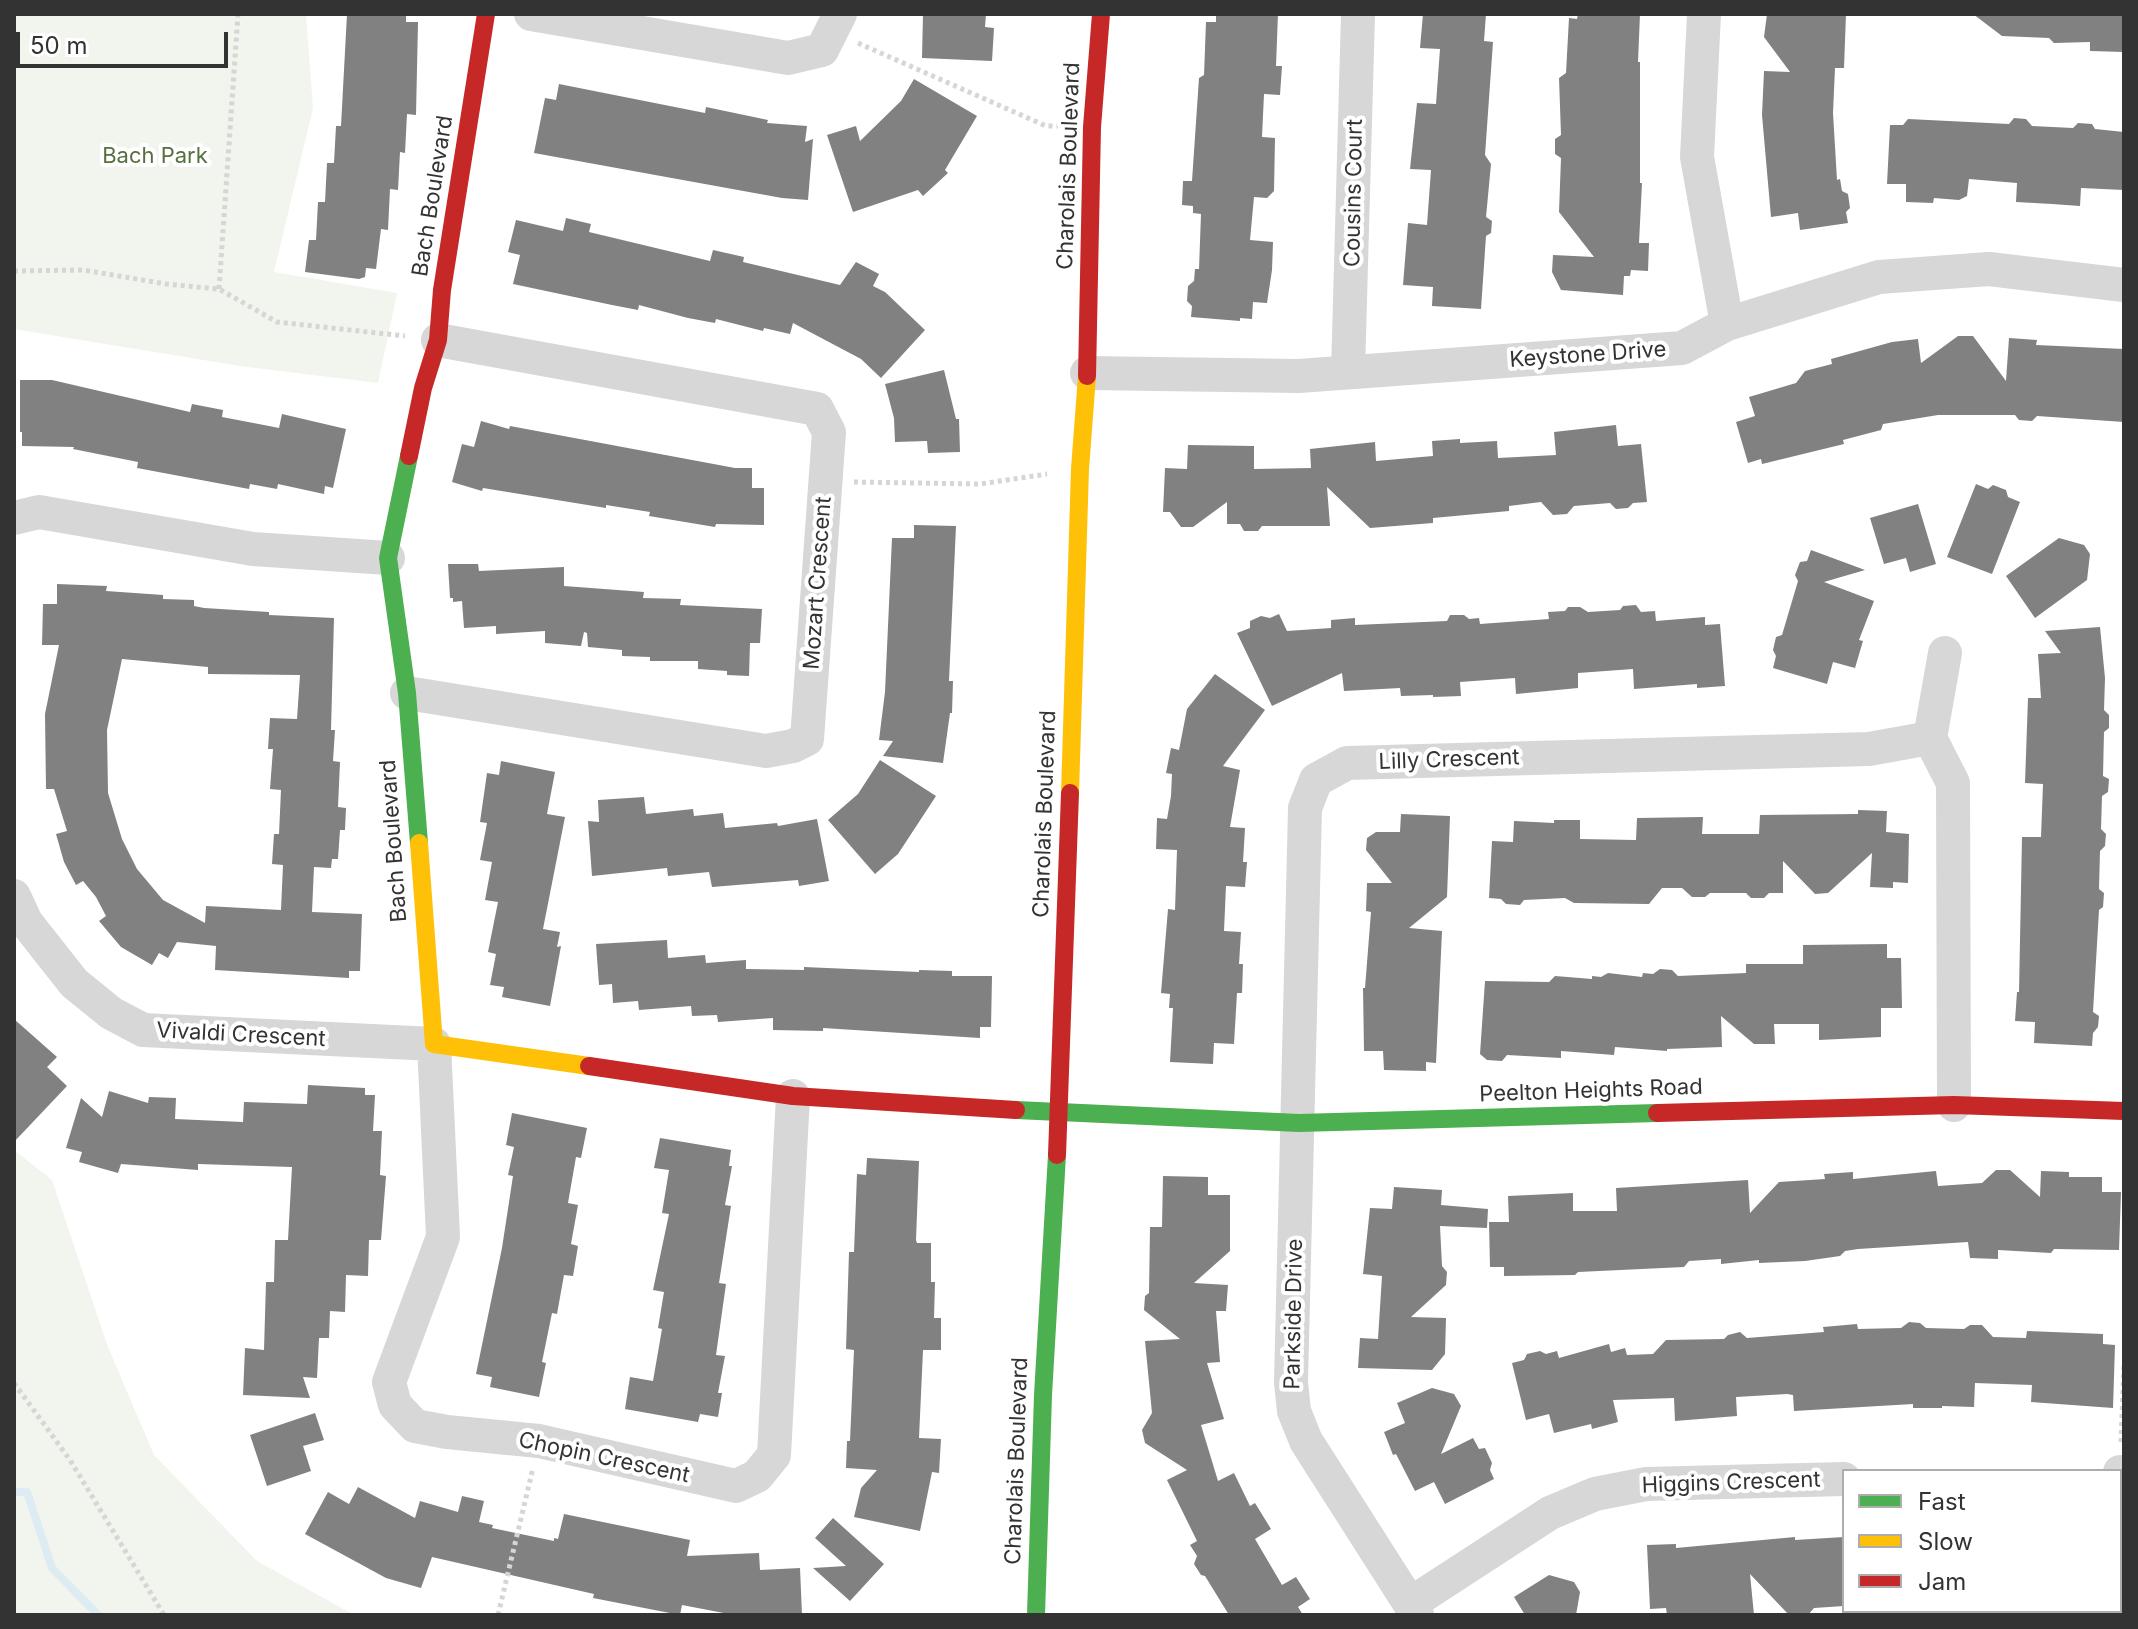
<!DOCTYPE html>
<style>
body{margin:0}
#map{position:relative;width:2138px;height:1629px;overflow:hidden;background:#fff;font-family:Inter,sans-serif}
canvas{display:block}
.frame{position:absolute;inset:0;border:16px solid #333;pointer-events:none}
.legend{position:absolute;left:1842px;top:1469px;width:280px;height:144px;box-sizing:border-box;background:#fff;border:2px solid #adadad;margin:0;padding:10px 14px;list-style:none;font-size:24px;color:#333}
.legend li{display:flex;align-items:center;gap:16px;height:40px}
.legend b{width:40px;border:2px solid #adadad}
.scale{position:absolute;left:16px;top:32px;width:212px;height:36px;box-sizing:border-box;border:4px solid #333;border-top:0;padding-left:10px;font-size:24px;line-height:28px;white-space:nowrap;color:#333;-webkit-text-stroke:6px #fff;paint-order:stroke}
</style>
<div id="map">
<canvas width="2138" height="1629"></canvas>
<div class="frame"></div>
<ul class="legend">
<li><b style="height:10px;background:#4caf50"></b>Fast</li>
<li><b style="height:10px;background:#ffc107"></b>Slow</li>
<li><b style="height:10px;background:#c62828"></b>Jam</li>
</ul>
<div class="scale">50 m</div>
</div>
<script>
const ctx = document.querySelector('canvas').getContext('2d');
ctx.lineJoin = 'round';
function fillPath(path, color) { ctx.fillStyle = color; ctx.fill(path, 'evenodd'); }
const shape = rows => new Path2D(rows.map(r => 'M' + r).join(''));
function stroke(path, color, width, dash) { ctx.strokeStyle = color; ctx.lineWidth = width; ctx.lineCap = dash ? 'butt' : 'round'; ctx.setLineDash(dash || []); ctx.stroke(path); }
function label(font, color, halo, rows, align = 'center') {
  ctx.font = font + ' Inter,sans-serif'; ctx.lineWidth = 8; ctx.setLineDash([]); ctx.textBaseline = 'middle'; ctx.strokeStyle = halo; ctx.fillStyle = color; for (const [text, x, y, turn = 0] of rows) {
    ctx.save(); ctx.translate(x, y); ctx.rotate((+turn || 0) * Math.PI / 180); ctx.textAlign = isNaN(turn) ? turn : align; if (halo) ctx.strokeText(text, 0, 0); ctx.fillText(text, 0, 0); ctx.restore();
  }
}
fillPath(shape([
 [14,14,306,15,313,108,274,272,397,293,378,383,240,366,14,329],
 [14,1150,52,1180,108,1347,154,1455,257,1561,354,1615,14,1615]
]), '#f1f5ed');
stroke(shape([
 [14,1492,27,1492,52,1568,98,1615]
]), '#ddebf3', 8);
fillPath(shape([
 [347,14,406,14,406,22,418,22,416,115,407,114,405,153,400,152,398,190,390,189,388,230,381,229,376,269,366,268,365,277,359,279,305,272,309,240,316,240,318,202,325,202,327,163,334,163,336,126,341,126],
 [923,14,986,14,985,27,994,28,992,61,922,58],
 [1216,14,1278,14,1276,66,1282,66,1280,95,1264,94,1262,137,1275,138,1274,191,1267,198,1254,197,1250,240,1273,242,1272,270,1267,303,1253,302,1252,319,1240,318,1240,321,1191,317,1192,306,1187,301,1188,286,1194,281,1195,269,1199,269,1201,214,1193,213,1193,206,1182,205,1183,181,1192,181,1199,78,1204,75,1206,22,1216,22],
 [1423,14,1486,14,1484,41,1493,42,1485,155,1491,164,1486,217,1492,221,1491,233,1486,236,1481,309,1432,306,1433,287,1403,285,1408,223,1427,225,1431,170,1410,169,1417,103,1436,104,1440,49,1420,48],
 [1578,14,1640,14,1638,62,1640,62,1640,183,1642,183,1639,243,1649,243,1648,271,1631,270,1630,276,1624,276,1623,295,1561,290,1552,272,1553,255,1594,257,1559,212,1561,158,1555,154,1555,139,1561,135,1559,78,1566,73,1569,18,1577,19],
 [1767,14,1846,14,1844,68,1835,68,1833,113,1837,180,1840,179,1842,191,1848,194,1850,208,1846,212,1848,223,1800,230,1798,213,1771,217,1762,115,1764,71,1790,72,1764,37],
 [1973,14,2124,14,2124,52,2090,51,2090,42,2054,43,2049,38,2002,36],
 [914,79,977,116,945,170,948,173,923,196,918,190,853,212,827,135,856,126,860,141,901,101],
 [559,84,705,113,706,107,768,120,767,123,807,126,805,142,813,139,808,200,782,198,534,153,545,98,556,100],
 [2014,118,2026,119,2032,126,2073,128,2078,123,2092,124,2095,129,2124,132,2124,190,2081,188,2080,206,2052,204,2016,202,2017,183,1969,179,1967,196,1959,200,1934,198,1933,203,1906,202,1906,184,1887,184,1890,125,1903,125,1908,119,2009,124],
 [566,218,591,224,589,232,710,261,713,250,744,257,743,262,840,285,856,262,879,274,873,286,885,292,925,330,881,378,861,359,793,323,790,334,764,328,763,331,716,319,715,323,688,318,639,305,638,310,612,305,513,284,520,255,508,252,516,220,563,231],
 [1958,336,1973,336,2006,381,2009,338,2037,340,2036,345,2124,349,2124,422,2037,416,2032,421,2019,420,2015,415,1938,415,1883,424,1881,430,1843,440,1844,444,1762,464,1761,459,1748,463,1736,422,1755,416,1749,397,1796,383,1805,371,1832,364,1831,359,1892,342,1918,339,1921,363],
 [944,370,956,419,959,419,960,452,928,453,927,441,895,442,894,418,885,384],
 [20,380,52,380,190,412,192,404,223,410,222,417,269,426,279,428,282,414,346,429,333,488,325,486,324,494,278,484,277,489,250,484,249,489,137,468,138,462,73,449,74,447,22,446,22,432,20,432],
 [481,421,509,429,510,426,735,468,752,468,752,488,764,488,764,525,716,524,715,527,649,516,650,512,606,505,606,508,483,488,482,491,452,482,462,444,474,447],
 [1616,425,1618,446,1641,444,1647,502,1633,503,1628,508,1616,509,1610,503,1574,506,1567,514,1553,515,1541,502,1509,506,1509,511,1433,518,1433,523,1370,528,1327,487,1330,526,1262,526,1258,531,1244,531,1240,524,1227,524,1227,502,1193,527,1181,527,1170,512,1163,512,1165,468,1187,469,1188,445,1254,446,1254,469,1311,468,1310,449,1375,442,1376,461,1433,456,1432,441,1460,439,1460,443,1497,441,1498,458,1556,455,1554,432],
 [1976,484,1988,489,1993,485,2006,490,2008,497,2020,502,1992,574,1947,557],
 [1918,504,1936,564,1910,572,1906,558,1884,564,1870,518],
 [914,525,956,526,949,681,953,681,952,713,950,713,943,763,883,756,893,741,879,740,885,692,892,538,914,538],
 [2059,538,2084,545,2090,554,2087,580,2035,618,2006,576],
 [1811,550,1865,570,1824,582,1874,601,1859,640,1863,641,1855,668,1833,662,1827,684,1773,668,1776,656,1773,650,1776,637,1782,635,1798,581,1795,575,1800,562,1807,561],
 [448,564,478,564,479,571,564,567,564,586,644,592,643,598,681,599,680,605,762,609,760,643,750,643,749,676,727,675,727,671,698,669,698,661,650,661,650,657,622,656,622,650,588,647,587,633,584,632,581,646,545,643,545,631,496,634,496,626,464,628,462,601,453,602,453,598,450,598],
 [57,584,107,586,106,591,163,595,163,599,194,600,194,606,204,608,269,612,269,615,334,618,331,730,335,730,333,761,340,762,338,807,346,808,345,830,340,830,338,859,332,859,331,868,314,867,312,912,362,914,360,971,349,971,349,978,215,970,216,946,177,942,168,958,159,953,152,965,121,947,99,921,106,916,96,897,83,881,76,885,64,862,56,834,67,831,54,789,46,789,45,714,59,645,42,645,43,604,57,604],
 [122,659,208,667,208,674,300,675,297,719,270,718,268,749,273,749,270,789,281,790,279,834,274,834,272,864,283,865,281,910,206,906,205,923,163,900,137,869,122,839,108,793,107,730],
 [1636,605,1641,612,1655,611,1656,621,1705,617,1705,625,1720,624,1725,686,1697,688,1697,684,1634,689,1633,669,1578,673,1578,688,1516,694,1515,678,1460,682,1461,696,1433,697,1433,695,1401,696,1400,688,1344,691,1342,673,1272,706,1237,633,1250,628,1250,621,1261,616,1270,618,1279,614,1287,631,1331,628,1331,620,1355,618,1355,625,1447,621,1450,615,1464,615,1469,619,1479,618,1480,624,1549,619,1548,612,1565,611,1568,607,1580,607,1588,612,1620,610,1623,606],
 [2100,627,2105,678,2104,710,2109,715,2109,728,2104,732,2103,776,2109,779,2108,792,2102,796,2101,829,2106,834,2105,846,2100,851,2099,889,2104,893,2103,907,2099,910,2093,1012,2099,1016,2098,1027,2093,1033,2092,1046,2034,1043,2035,1022,2015,1021,2017,992,2019,992,2022,837,2041,837,2043,784,2025,783,2028,698,2041,698,2038,654,2061,653,2045,631],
 [1215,674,1265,710,1223,766,1240,770,1230,827,1245,828,1243,862,1247,862,1245,887,1226,886,1224,931,1241,932,1239,964,1243,964,1242,993,1237,993,1234,1044,1214,1043,1213,1064,1170,1062,1173,1008,1169,1008,1170,994,1161,993,1168,909,1175,910,1177,850,1156,849,1157,818,1167,819,1171,796,1172,774,1166,773,1171,748,1179,750,1187,709],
 [880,760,936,796,898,854,875,874,828,820,858,794],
 [501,761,555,772,547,814,565,817,543,929,560,932,557,947,561,946,550,1006,502,997,504,987,490,985,496,954,488,952,498,902,485,900,492,862,480,860,487,823,480,822,487,773,499,775],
 [644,797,646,814,693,809,694,816,723,813,725,828,777,823,778,826,817,819,829,881,799,886,798,880,712,887,709,872,668,876,667,868,592,876,588,821,599,822,598,800],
 [1858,810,1887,811,1886,832,1909,834,1908,883,1893,882,1893,888,1870,887,1872,853,1828,893,1815,894,1783,861,1783,893,1769,893,1764,898,1751,898,1746,893,1710,893,1705,897,1692,897,1682,888,1662,888,1649,904,1574,903,1565,898,1524,900,1520,905,1506,904,1501,899,1489,898,1492,841,1513,842,1514,821,1554,823,1554,820,1580,820,1580,839,1636,840,1637,818,1703,817,1702,834,1759,834,1760,815,1858,814],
 [1401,814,1450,816,1447,897,1409,928,1442,931,1436,1063,1426,1062,1426,1071,1384,1070,1383,1051,1364,1051,1363,988,1365,988,1371,912,1366,911,1367,883,1392,883,1366,850,1367,838,1376,832,1400,832],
 [667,940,668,958,705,955,706,963,746,960,746,969,804,970,804,967,919,972,919,970,952,971,952,976,992,976,991,1027,980,1027,980,1038,823,1028,823,1031,773,1030,773,1018,718,1022,717,1015,692,1016,691,1006,639,1010,638,1001,613,1003,612,984,599,985,596,944],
 [1887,944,1887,958,1901,958,1902,1008,1881,1008,1881,1037,1819,1040,1819,1024,1774,1024,1775,1044,1754,1044,1721,1016,1722,1047,1667,1049,1667,1051,1615,1047,1614,1055,1561,1051,1561,1058,1507,1055,1502,1061,1487,1060,1480,1054,1485,981,1549,982,1555,976,1592,979,1592,976,1601,977,1608,973,1642,977,1643,973,1653,974,1660,969,1672,970,1678,976,1746,973,1746,964,1803,964,1803,945],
 [14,1019,57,1057,47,1067,67,1086,14,1142],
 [308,1085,365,1088,365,1095,375,1095,373,1131,382,1131,380,1175,386,1176,381,1240,369,1240,368,1276,346,1275,345,1312,330,1311,329,1338,319,1338,317,1378,303,1377,310,1398,243,1395,245,1348,264,1350,266,1282,274,1282,275,1240,288,1240,292,1167,198,1164,198,1170,121,1164,118,1173,79,1162,82,1152,66,1148,81,1098,102,1117,109,1091,148,1103,149,1097,176,1098,175,1119,243,1122,244,1102,307,1104],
 [512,1113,587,1128,581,1158,576,1157,568,1203,578,1205,571,1244,578,1246,573,1276,564,1275,557,1314,552,1313,542,1362,546,1363,539,1397,490,1387,492,1377,476,1374,502,1248,513,1176,508,1175,514,1147,506,1145],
 [660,1138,731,1150,729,1166,732,1166,725,1205,731,1206,719,1283,726,1284,716,1355,725,1356,718,1393,722,1393,718,1417,700,1414,698,1422,625,1409,630,1377,653,1381,662,1329,658,1328,664,1292,653,1290,669,1214,662,1213,669,1170,654,1168],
 [867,1158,919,1161,916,1240,917,1243,931,1243,931,1282,935,1282,934,1318,941,1318,941,1350,923,1350,919,1438,941,1439,939,1473,932,1472,920,1531,854,1517,861,1488,877,1470,846,1468,847,1441,850,1441,854,1350,846,1349,849,1252,854,1252,857,1174,866,1175],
 [1996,1170,2010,1170,2040,1197,2041,1171,2069,1172,2069,1177,2102,1177,2102,1192,2121,1192,2119,1250,2054,1249,2051,1253,1998,1250,1998,1259,1970,1258,1968,1242,1858,1249,1845,1251,1840,1256,1805,1261,1759,1263,1759,1260,1721,1264,1721,1259,1689,1261,1684,1267,1578,1272,1575,1275,1504,1276,1504,1267,1490,1267,1489,1222,1509,1222,1508,1196,1573,1193,1573,1211,1617,1211,1616,1188,1748,1180,1750,1213,1779,1182,1825,1179,1824,1174,1853,1172,1853,1179,1936,1171,1938,1186,1982,1183],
 [1163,1176,1208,1177,1208,1195,1230,1195,1230,1251,1194,1283,1228,1285,1226,1311,1216,1311,1220,1362,1207,1363,1224,1419,1201,1425,1218,1481,1234,1473,1250,1506,1255,1503,1271,1529,1255,1539,1282,1585,1296,1577,1310,1599,1298,1607,1303,1615,1229,1615,1205,1576,1201,1575,1194,1564,1197,1556,1190,1545,1197,1541,1167,1480,1187,1470,1145,1443,1142,1430,1152,1413,1145,1341,1180,1339,1144,1310,1145,1296,1149,1293,1150,1227,1162,1227],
 [1394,1187,1442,1190,1441,1205,1488,1209,1487,1228,1440,1226,1442,1266,1447,1272,1446,1285,1411,1317,1446,1318,1445,1354,1432,1370,1358,1368,1360,1338,1378,1339,1382,1276,1363,1274,1370,1208,1392,1209],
 [1909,1322,1920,1323,1926,1328,1964,1329,1970,1325,1982,1325,1993,1337,2026,1338,2027,1331,2103,1334,2103,1344,2115,1345,2113,1408,2031,1402,2032,1385,1975,1383,1974,1407,1942,1406,1942,1408,1913,1408,1913,1404,1794,1411,1793,1395,1787,1394,1736,1397,1737,1416,1675,1421,1674,1398,1613,1400,1618,1422,1592,1429,1591,1424,1554,1433,1549,1414,1526,1420,1512,1363,1524,1360,1527,1354,1540,1351,1546,1354,1557,1351,1559,1358,1609,1344,1611,1352,1625,1348,1627,1355,1653,1354,1666,1340,1724,1339,1728,1335,1740,1332,1747,1338,1824,1332,1823,1327,1857,1324,1858,1329,1901,1328],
 [1432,1388,1454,1394,1461,1406,1441,1454,1473,1438,1479,1449,1485,1448,1492,1463,1490,1470,1494,1479,1445,1504,1434,1482,1415,1491,1396,1454,1393,1455,1384,1432,1405,1423,1397,1403],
 [315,1413,324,1440,303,1446,311,1471,267,1486,250,1435],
 [358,1487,415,1518,420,1501,458,1512,462,1496,484,1501,479,1522,493,1525,492,1528,554,1541,554,1538,558,1539,564,1514,690,1540,687,1556,759,1553,760,1570,800,1568,802,1615,734,1615,682,1605,680,1615,593,1598,594,1594,432,1557,421,1588,386,1578,305,1534,328,1492,349,1504],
 [833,1518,884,1564,850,1601,813,1568,846,1566,815,1538],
 [1795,1537,1795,1540,1844,1537,1844,1606,1814,1608,1808,1615,1789,1615,1750,1574,1754,1615,1667,1615,1666,1608,1650,1609,1647,1545,1676,1544,1676,1548],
 [1549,1575,1574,1582,1580,1592,1576,1615,1525,1615,1514,1597]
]), '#818181');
stroke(shape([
 [858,43,1046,126,1058,126],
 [14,271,83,270,166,284,219,289,277,322,405,336],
 [219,289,238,14],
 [854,482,980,484,1047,474],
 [14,1383,70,1460,164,1615],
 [2121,1442,2124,1363],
 [498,1615,533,1468]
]), '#d6d6d6', 5, [4, 4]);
stroke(shape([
 [531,14,788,58,822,50,840,14],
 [1704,14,1697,157,1727,324],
 [1348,372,1358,14],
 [1087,373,1299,376,1682,348,1727,324,1879,277,1989,269,2124,285],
 [14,518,39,512,253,549,388,558],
 [407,693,766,751,793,746,807,739,829,432,817,409,438,340],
 [1930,738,1945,653],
 [14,896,26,922,74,983,111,1013,143,1030,434,1044,443,1237,389,1382,395,1405,415,1426,447,1432,539,1441,736,1486,757,1476,774,1455,793,1096],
 [2120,1472,2124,1475],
 [1410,1604,1550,1513,1595,1494,1646,1484,1844,1479],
 [1417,1615,1306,1441,1294,1411,1291,1382,1305,808,1316,780,1347,763,1869,749,1930,738,1953,783,1954,1105]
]), '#d7d7d7', 34);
stroke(shape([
 [409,456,388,558,407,693,419,843],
 [1016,1110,1299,1123,1657,1113],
 [1036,1615,1043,1395,1057,1155]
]), '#4caf50', 18);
stroke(shape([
 [1070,793,1080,469,1087,376],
 [419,843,434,1044,589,1066]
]), '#ffc107', 18);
stroke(shape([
 [1087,376,1092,127,1101,14],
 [409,456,423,388,438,340,442,290,486,14],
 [589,1066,793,1096,1016,1110],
 [1657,1113,1954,1105,2124,1111],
 [1057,1155,1070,793]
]), '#c62828', 18);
label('22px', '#56703f', '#fff', [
 ["Bach Park",155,156]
]);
label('22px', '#333', '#fff', [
 ["Charolais Boulevard",1069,166,-88],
 ["Cousins Court",1354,193,-89],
 ["Bach Boulevard",433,196,-81],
 ["Keystone Drive",1588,355,-4],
 ["Mozart Crescent",818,583,-86],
 ["Lilly Crescent",1449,760,-2],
 ["Charolais Boulevard",1045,814,-88],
 ["Bach Boulevard",394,841,-94],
 ["Vivaldi Crescent",241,1035,3],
 ["Peelton Heights Road",1591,1091,-2],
 ["Parkside Drive",1294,1314,-89],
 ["Chopin Crescent",604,1458,12],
 ["Charolais Boulevard",1017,1461,-88],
 ["Higgins Crescent",1731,1483,-2]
]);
</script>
